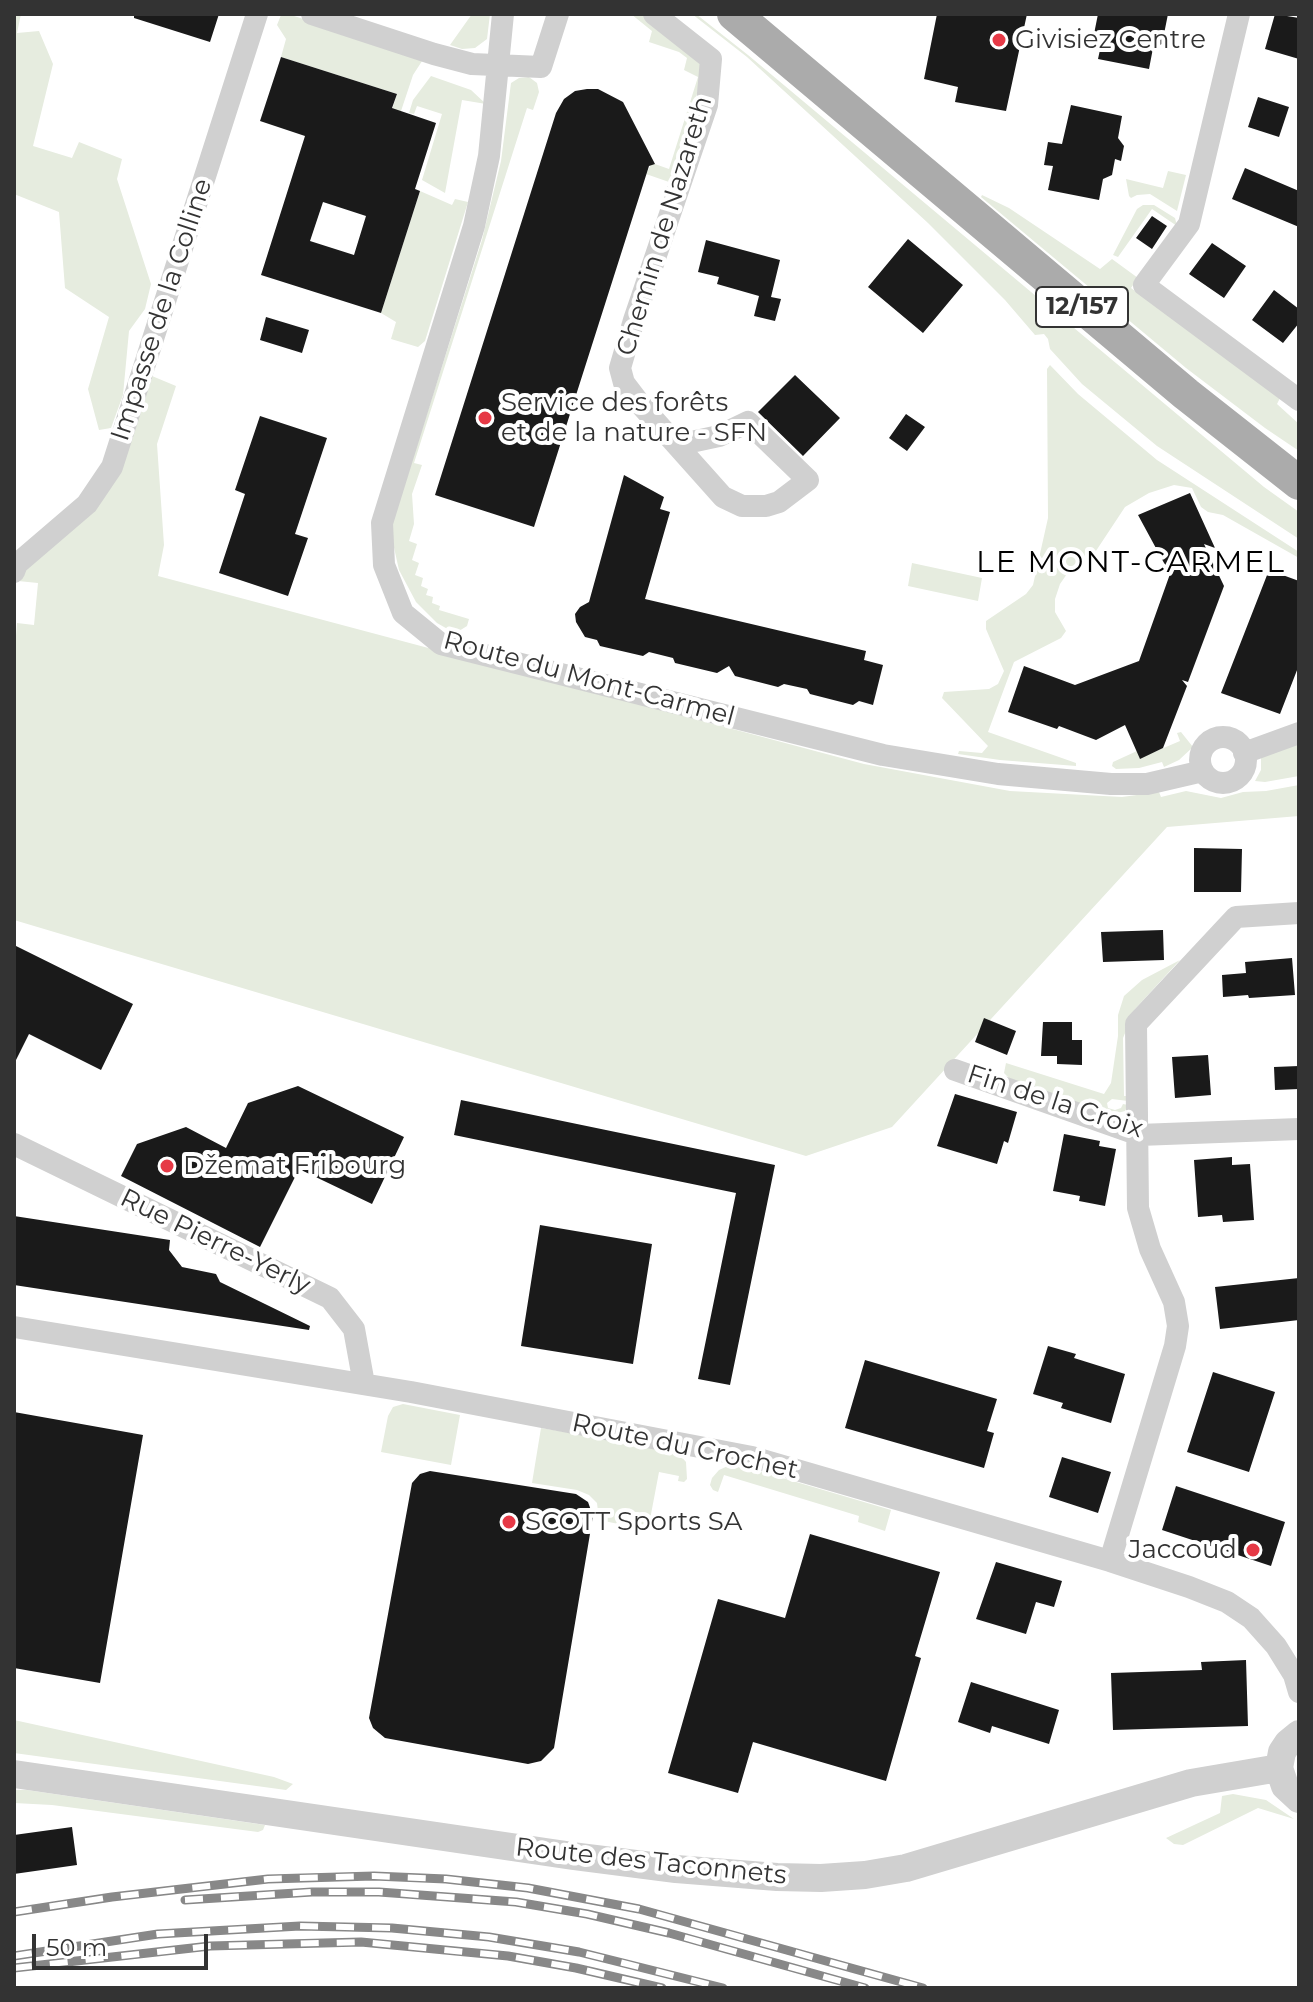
<!DOCTYPE html>
<meta charset="utf-8">
<style>
body{margin:0}
#map{position:relative;width:1313px;height:2002px;overflow:hidden;background:#fff;font-family:Montserrat,sans-serif}
canvas{display:block}
.frame{position:absolute;inset:0;border:16px solid #333;pointer-events:none}
.scale{position:absolute;left:32px;top:1934px;width:176px;height:36px;box-sizing:border-box;border:4px solid #333;border-top:0;padding-left:10px;font-size:24px;line-height:28px;white-space:nowrap;color:#333;-webkit-text-stroke:6px #fff;paint-order:stroke}
</style>
<div id="map">
<canvas width="1313" height="2002"></canvas>
<div class="frame"></div>
<div class="scale">50 m</div>
</div>
<script>
const ctx = document.querySelector('canvas').getContext('2d');
ctx.lineJoin = 'round';
function fillPath(path, color) { ctx.fillStyle = color; ctx.fill(path, 'evenodd'); }
const shape = rows => new Path2D(rows.map(r => 'M' + r).join(''));
function stroke(path, color, width, dash) { ctx.strokeStyle = color; ctx.lineWidth = width; ctx.lineCap = dash ? 'butt' : 'round'; ctx.setLineDash(dash || []); ctx.stroke(path); }
function label(font, color, halo, rows, align = 'center') {
  ctx.font = font + ' Montserrat,sans-serif'; ctx.lineWidth = 8; ctx.setLineDash([]); ctx.textBaseline = 'middle'; ctx.strokeStyle = halo; ctx.fillStyle = color; for (const [text, x, y, turn = 0] of rows) {
    ctx.save(); ctx.translate(x, y); ctx.rotate((+turn || 0) * Math.PI / 180); ctx.textAlign = isNaN(turn) ? turn : align; if (halo) ctx.strokeText(text, 0, 0); ctx.fillText(text, 0, 0); ctx.restore();
  }
}
fillPath(shape([
 [14,14,21,14,17,33,39,31,53,64,33,146,72,158,79,142,122,159,117,179,151,284,145,309,129,331,123,395,111,428,99,430,88,389,109,317,65,288,59,212,14,194],
 [472,14,490,14,487,39,475,48,462,49,450,45],
 [631,14,642,14,701,64,702,78,669,182,646,174,652,163,669,169,698,77,684,70,687,58,679,52,649,42,652,31],
 [692,14,696,14,748,55,1264,487,1299,512,1299,539,1157,446,1082,384,1050,349,1048,339,1044,334,1035,335,1005,300,928,223,747,57],
 [281,15,291,15,424,58,413,75,392,138,383,138,397,94,281,57,286,39,277,25],
 [431,76,471,90,486,104,462,100,445,193,422,180,442,114,417,106,414,114,409,113,413,100],
 [529,77,537,83,539,92,533,110,527,108,414,463,422,465,412,494,414,524,409,541,417,544,412,560,419,563,415,575,423,578,421,586,428,589,426,595,433,597,432,603,440,606,439,610,469,619,467,626,459,631,451,631,437,623,416,602,399,570,393,543,393,521,482,240,501,161,511,83,519,78],
 [1168,171,1186,175,1177,211,1150,194,1137,195,1131,198,1129,196,1126,179,1163,188],
 [420,191,452,205,455,199,468,202,425,341,418,347,391,339,396,322,381,313],
 [982,195,1009,208,1100,269,1112,259,1138,278,1131,288,1280,398,1277,404,1299,424,1299,451,1265,428,1186,368,981,197],
 [1143,205,1154,205,1175,218,1177,226,1152,209,1118,257,1113,255,1137,209],
 [1050,365,1078,394,1157,460,1299,552,1299,558,1223,515,1208,512,1201,507,1192,488,1174,485,1149,493,1125,507,1088,563,1069,571,1060,584,1055,599,1055,612,1066,631,1061,638,1014,662,988,732,1076,763,1076,766,1000,760,958,754,959,751,982,753,988,746,942,698,944,692,989,689,998,684,1004,671,986,629,986,621,1026,594,1033,585,1048,518,1047,369],
 [152,376,176,386,157,444,164,545,158,576,864,764,1010,791,1122,797,1159,792,1161,797,1186,791,1221,798,1243,792,1266,791,1299,785,1299,816,1167,827,892,1127,806,1156,14,920,14,662,17,623,34,625,38,583,18,581,37,554,91,512],
 [912,563,982,578,978,601,908,586],
 [1181,732,1193,747,1179,760,1164,767,1162,762,1139,768,1116,769,1112,766,1113,762,1137,751,1140,758,1180,741,1177,733],
 [1299,742,1299,776,1265,782,1255,781,1261,770,1261,756],
 [1180,960,1135,1009,1123,1038,1124,1096,1129,1096,1128,1101,1112,1099,1107,1103,1108,1108,1115,1110,1121,1108,1123,1104,1128,1105,1125,1111,1110,1115,1009,1078,1004,1073,1006,1063,1104,1094,1111,1083,1118,1036,1118,1015,1124,996,1142,980],
 [403,1404,460,1415,451,1465,381,1452,388,1416,393,1407],
 [541,1428,659,1447,660,1451,678,1453,686,1462,687,1479,684,1482,678,1481,679,1476,659,1472,648,1530,599,1520,597,1503,589,1495,577,1490,532,1483],
 [730,1465,742,1466,891,1510,885,1531,858,1522,859,1516,724,1475,718,1492,713,1490,710,1485,712,1478,719,1470],
 [14,1720,274,1777,293,1784,286,1790,14,1753],
 [14,1790,27,1790,265,1825,263,1830,258,1832,52,1805,14,1803],
 [1233,1794,1266,1800,1294,1819,1258,1808,1183,1845,1174,1844,1166,1838,1220,1813,1222,1796]
]), '#e6ecdf');
fillPath(shape([
 [134,14,219,14,210,42,134,18],
 [937,14,1027,14,1006,111,955,102,958,87,924,79],
 [1098,14,1168,14,1162,44,1153,48,1149,69,1098,59,1103,36,1094,34],
 [1275,14,1299,18,1299,59,1265,49],
 [281,57,397,94,392,108,436,123,415,189,420,191,381,313,261,275,305,136,260,121],
 [323,202,366,216,354,255,310,241],
 [587,89,598,89,623,102,655,164,649,166,534,527,435,495,556,113,564,99,575,91],
 [1258,97,1289,107,1279,137,1248,127],
 [1071,105,1122,116,1118,138,1124,146,1121,161,1115,159,1112,175,1103,179,1099,200,1048,190,1053,166,1044,165,1048,142,1062,144],
 [1245,168,1299,191,1299,227,1232,199],
 [1152,216,1167,226,1152,249,1136,238],
 [908,239,963,285,923,333,868,287],
 [706,240,780,260,771,297,781,299,775,321,754,316,759,296,717,284,719,277,698,272],
 [1212,243,1246,266,1224,298,1189,274],
 [1274,290,1299,309,1299,323,1283,343,1252,320],
 [266,317,309,330,302,353,260,340],
 [795,375,840,418,803,456,758,412],
 [906,414,925,427,907,451,889,438],
 [260,416,327,438,295,534,308,538,288,596,219,573,245,494,235,490],
 [624,475,664,497,660,509,670,512,645,599,866,651,864,660,883,665,873,705,859,701,853,705,810,694,807,689,784,684,778,687,735,676,729,666,717,673,675,663,673,658,649,652,643,656,600,646,597,640,585,637,576,622,575,614,580,607,589,602],
 [1190,493,1215,548,1204,544,1224,586,1188,682,1182,680,1187,686,1163,748,1140,759,1125,725,1096,740,1059,726,1057,729,1008,712,1024,666,1075,685,1139,661,1170,574,1138,515],
 [1269,570,1299,581,1299,665,1280,714,1221,693],
 [1194,848,1242,849,1241,892,1194,892],
 [1163,930,1164,960,1103,962,1101,932],
 [14,945,133,1004,101,1070,29,1034,14,1064],
 [1292,958,1295,995,1249,998,1248,995,1223,997,1222,975,1246,973,1245,962],
 [984,1018,1016,1031,1007,1055,975,1042],
 [1043,1022,1072,1022,1072,1040,1082,1040,1082,1065,1057,1064,1057,1056,1041,1056],
 [1208,1055,1211,1095,1175,1098,1172,1057],
 [1299,1066,1299,1089,1275,1090,1274,1067],
 [298,1086,404,1137,372,1204,299,1169,260,1247,121,1176,137,1144,186,1127,226,1148,248,1103],
 [955,1094,1017,1112,1008,1143,1004,1141,997,1164,937,1146],
 [461,1100,775,1165,730,1385,698,1379,736,1193,454,1135],
 [1064,1134,1100,1141,1099,1146,1116,1149,1105,1206,1079,1201,1080,1196,1053,1191],
 [1232,1157,1232,1165,1250,1164,1254,1220,1223,1222,1222,1215,1198,1217,1194,1160],
 [14,1216,170,1240,169,1250,182,1267,216,1274,220,1282,310,1326,309,1330,14,1285],
 [540,1225,652,1244,633,1364,521,1346],
 [1299,1278,1299,1320,1220,1329,1215,1287],
 [1048,1346,1076,1354,1074,1358,1125,1374,1111,1423,1061,1408,1063,1403,1033,1394],
 [865,1360,997,1399,987,1431,994,1433,984,1468,845,1428],
 [1213,1372,1275,1392,1249,1472,1187,1452],
 [14,1412,143,1435,100,1683,14,1668],
 [1062,1457,1111,1472,1098,1513,1049,1497],
 [430,1471,576,1494,588,1502,593,1516,554,1748,541,1761,528,1764,385,1738,373,1728,369,1718,412,1483,420,1474],
 [1176,1486,1285,1522,1271,1566,1162,1530],
 [810,1534,940,1572,915,1656,921,1658,886,1781,753,1742,738,1793,668,1773,718,1599,785,1618],
 [996,1562,1062,1581,1054,1607,1036,1602,1026,1634,976,1619],
 [1246,1660,1248,1726,1113,1730,1111,1673,1202,1670,1201,1662],
 [971,1682,1059,1710,1049,1744,992,1726,990,1733,958,1722],
 [72,1827,77,1865,14,1874,14,1835]
]), '#1a1a1a');
stroke(shape([
 [312,14,434,54,472,64,541,67,558,14],
 [503,14,489,156,474,226,382,523,384,565,403,613,441,644,883,755,998,774,1111,784,1147,784,1203,771],
 [654,14,711,59,707,105,634,320,620,368,624,383,640,404,723,497,742,506,766,506,779,502,808,480,748,422,719,436,677,445],
 [1239,14,1189,224,1144,285,1299,400],
 [14,572,17,564,87,504,112,467,257,14],
 '1200 760a23 23 0 1 1 46 0a23 23 0 1 1-46 0Z',
 [1244,753,1299,733],
 [955,1070,1139,1135,1299,1129],
 [14,1144,330,1298,354,1329,364,1384],
 [14,1327,411,1392,752,1457,1110,1561,1189,1587,1227,1602,1251,1618,1276,1646,1294,1675,1299,1692],
 [1110,1561,1175,1346,1178,1326,1174,1302,1150,1249,1138,1208,1136,1024,1236,917,1299,913]
]), '#d0d0d0', 22);
stroke(shape([
 [1299,1734,1288,1743,1282,1752,1279,1768,1285,1786,1299,1799],
 [14,1774,573,1856,676,1869,777,1877,821,1878,865,1875,906,1868,1191,1783,1279,1768]
]), '#d0d0d0', 28);
stroke(shape([
 [734,14,1186,394,1299,483]
]), '#ababab', 34);
const rail = shape([
 [185,1900,312,1892,379,1892,516,1902,587,1914,669,1933,865,1988],
 [14,1912,112,1897,268,1879,374,1876,446,1879,528,1888,639,1909,923,1988],
 [14,1956,158,1934,300,1926,392,1928,489,1937,579,1952,723,1988],
 [14,1968,210,1946,361,1942,508,1956,576,1968,662,1988]
]);
stroke(rail, '#888', 9);
stroke(rail, '#fff', 6, [18]);
for (const [x, y, r, color] of [
 [999,40,8,"#e63946"],
 [485,418,8,"#e63946"],
 [167,1166,8,"#e63946"],
 [509,1522,8,"#e63946"],
 [1253,1550,8,"#e63946"]
]) { const dot = new Path2D(); dot.arc(x, y, r, 0, 2 * Math.PI); ctx.fillStyle = color; ctx.fill(dot); stroke(dot, '#fff', 3); }
for (const [x, y, w] of [
 [1082,307,92]
]) { const box = new Path2D(); box.roundRect(x - w / 2, y - 20, w, 40, 6); ctx.fillStyle = '#fff'; ctx.fill(box); stroke(box, '#333', 2); }
label('bold 24px', '#333', null, [
 ["12/157",1082,307]
]);
label('26px', '#333', '#fff', [
 ["Givisiez Centre",1015,40],
 ["Service des forêts",501,403],
 ["et de la nature - SFN",501,433],
 ["Džemat Fribourg",183,1166],
 ["SCOTT Sports SA",525,1522],
 ["Jaccoud",1237,1550,"right"]
], 'left');
label('26px', '#333', '#fff', [
 ["Chemin de Nazareth",665,226,-73],
 ["Impasse de la Colline",162,310,-72],
 ["Route du Mont-Carmel",589,679,15],
 ["Fin de la Croix",1055,1102,18],
 ["Rue Pierre-Yerly",215,1242,26],
 ["Route du Crochet",685,1447,12],
 ["Route des Taconnets",651,1862,6]
]);
ctx.letterSpacing = '2px';
label('30px', '#000', '#fff', [
 ["LE MONT-CARMEL",1131,563]
]);
ctx.letterSpacing = '0px';
</script>
